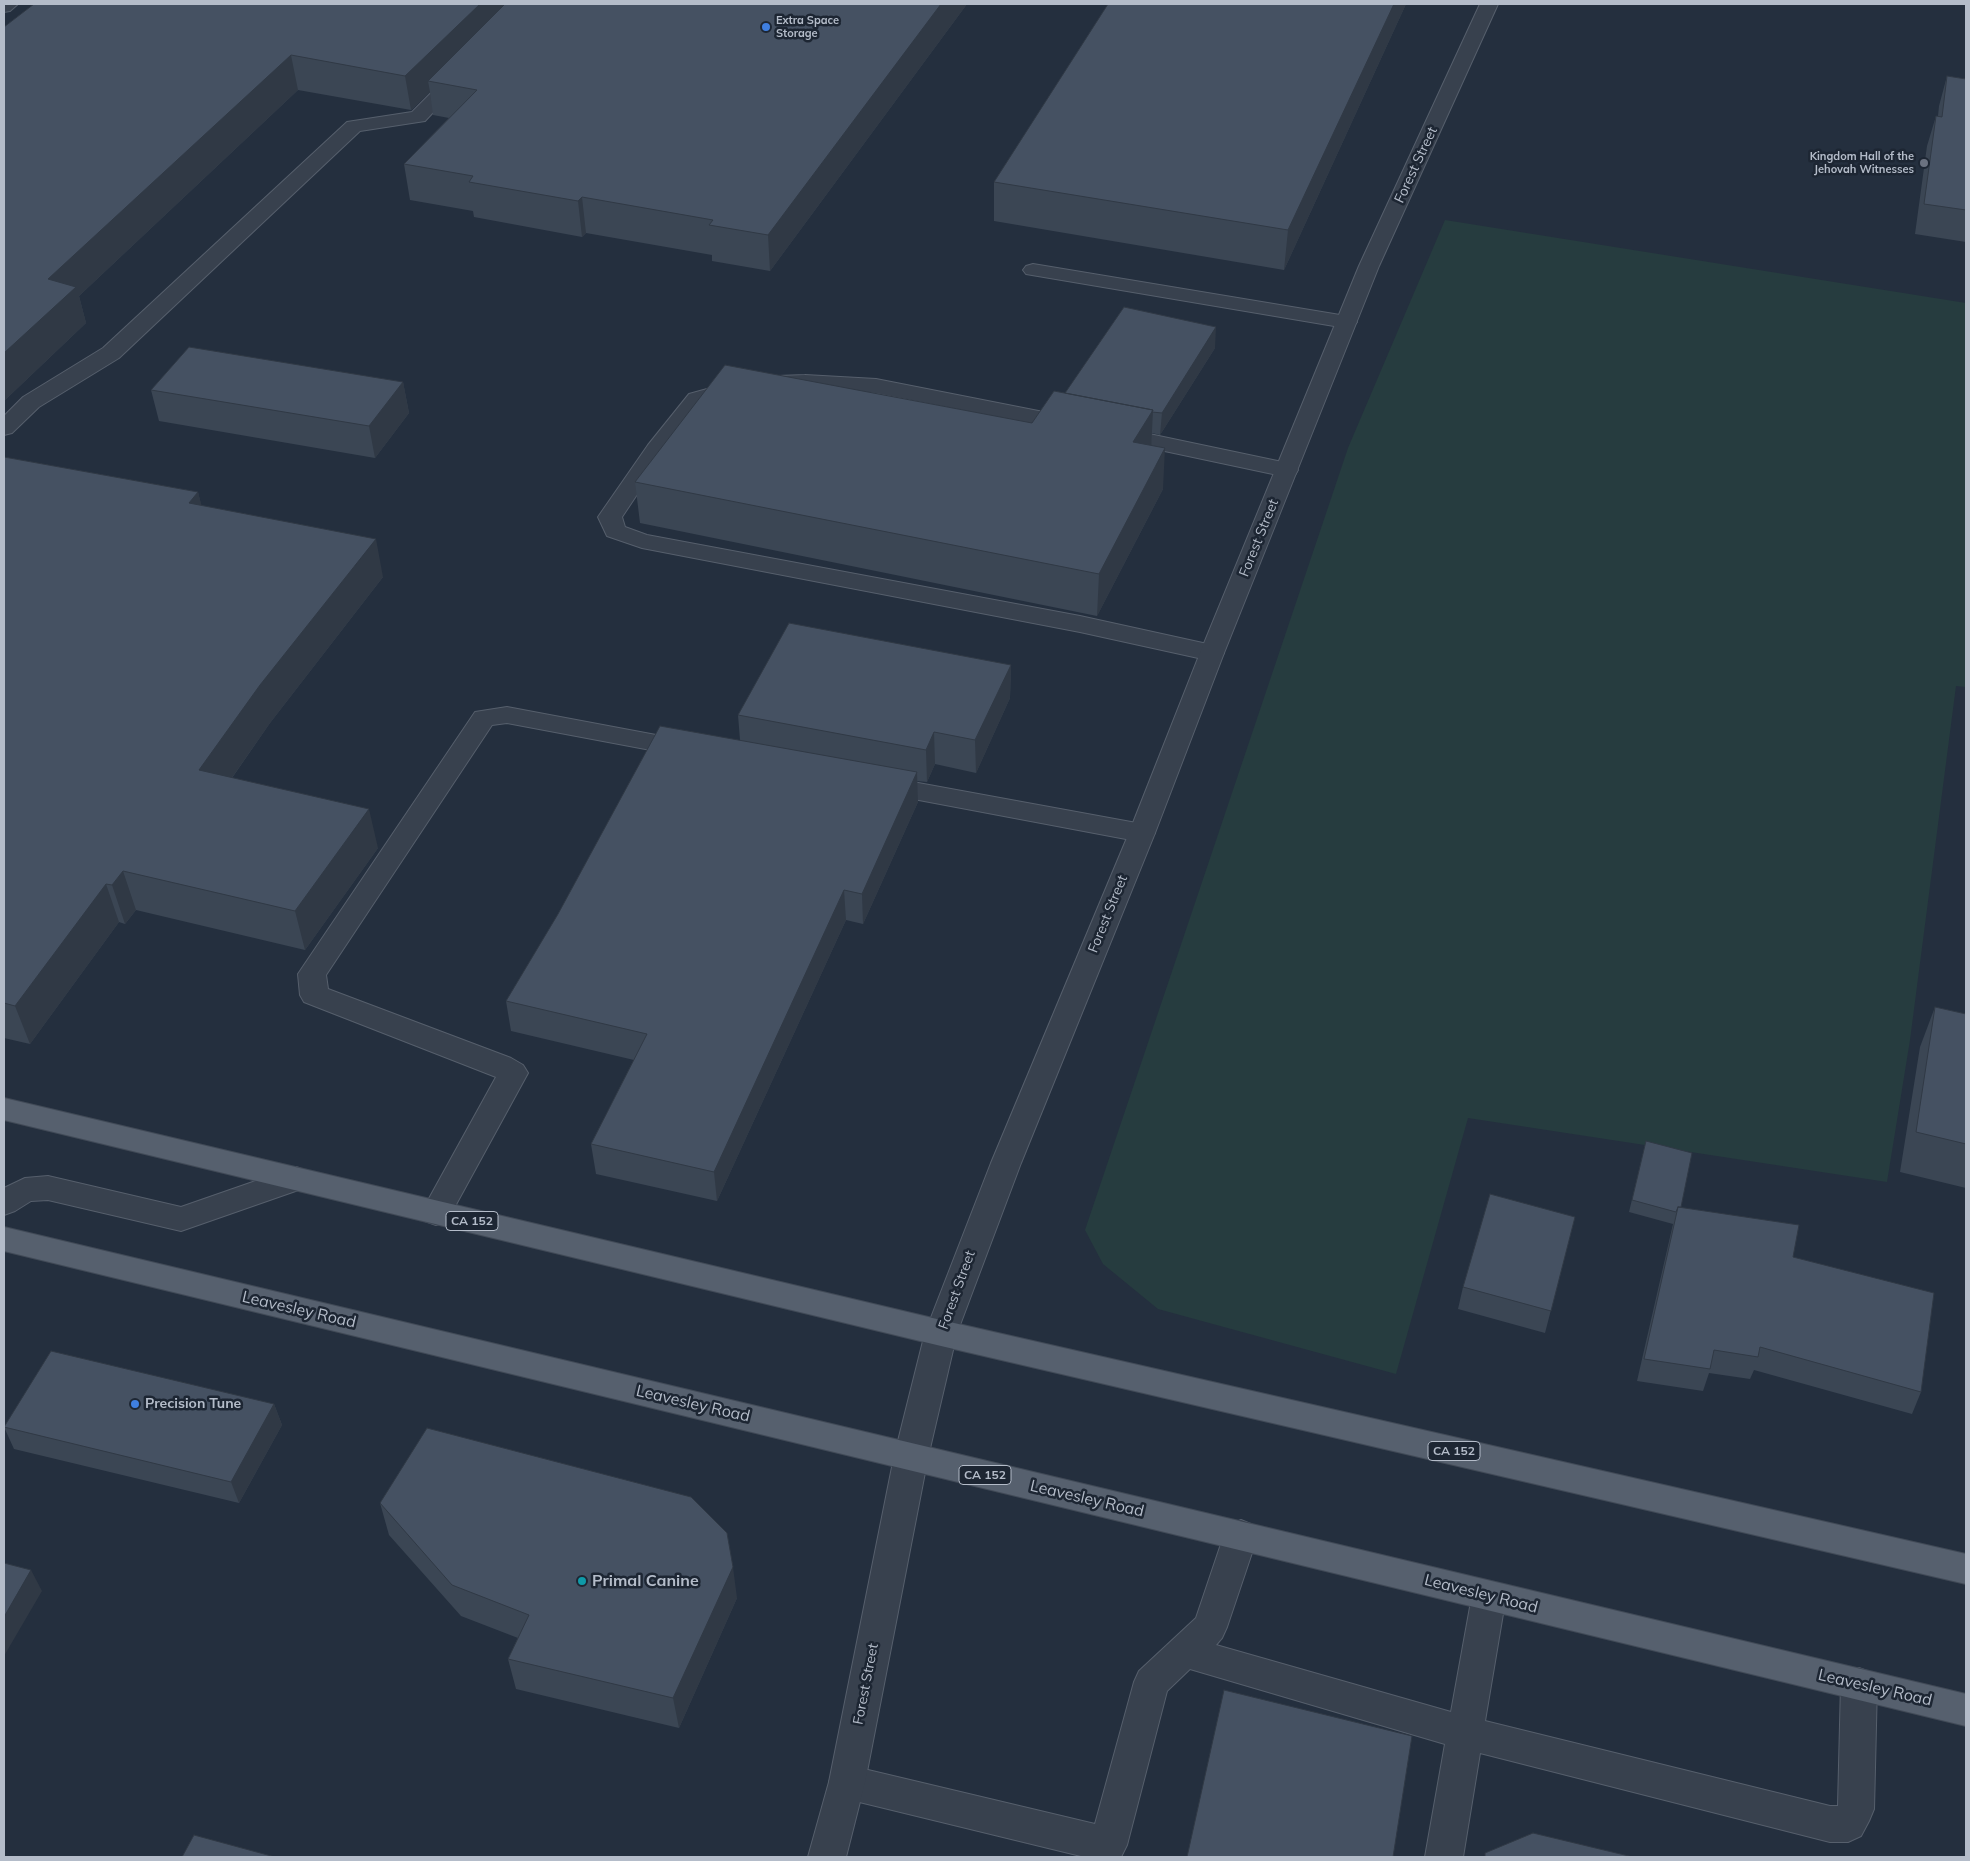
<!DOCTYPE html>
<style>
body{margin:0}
#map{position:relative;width:1970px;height:1861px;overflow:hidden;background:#242f3e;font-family:Mulish,sans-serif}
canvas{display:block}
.frame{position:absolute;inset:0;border:5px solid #b4bcc9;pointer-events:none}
</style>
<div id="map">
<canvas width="1970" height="1861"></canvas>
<div class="frame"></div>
</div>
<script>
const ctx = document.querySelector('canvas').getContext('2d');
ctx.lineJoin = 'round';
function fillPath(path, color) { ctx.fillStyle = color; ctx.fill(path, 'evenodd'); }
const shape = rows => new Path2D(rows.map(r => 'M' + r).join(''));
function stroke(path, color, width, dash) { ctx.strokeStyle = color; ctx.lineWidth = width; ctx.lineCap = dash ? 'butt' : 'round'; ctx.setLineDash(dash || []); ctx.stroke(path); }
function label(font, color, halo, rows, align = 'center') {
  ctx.font = font + ' Mulish,sans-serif'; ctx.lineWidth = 5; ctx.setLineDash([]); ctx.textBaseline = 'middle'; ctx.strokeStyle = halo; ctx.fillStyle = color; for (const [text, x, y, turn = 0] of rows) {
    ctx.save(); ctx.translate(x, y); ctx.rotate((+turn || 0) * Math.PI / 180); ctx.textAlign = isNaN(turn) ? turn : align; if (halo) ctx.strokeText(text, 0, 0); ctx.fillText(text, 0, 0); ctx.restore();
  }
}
fillPath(shape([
 [1445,220,1966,303,1966,687,1956,686,1910,1040,1887,1182,1468,1118,1396,1374,1158,1309,1103,1264,1085,1230,1348,448]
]), '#263c3f');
const lane = shape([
 [4,4,18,4,10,11,4,12,4,4],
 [458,70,464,72,467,76,425,121,360,131,119,358,39,407,12,433,4,435,4,416,23,397,103,348,347,122,412,112,452,72,458,70],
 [1033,264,1346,316,1353,318,1357,322,1353,326,1346,328,1026,274,1023,270,1026,266,1033,264],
 [805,375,876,379,1074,418,1082,420,1085,425,1082,430,1074,432,876,393,805,387,778,388,770,387,767,382,770,377,778,376,805,375],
 [736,381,744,383,747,388,744,393,705,404,664,454,622,517,625,527,647,535,1080,616,1212,645,1221,648,1224,653,1221,658,1212,661,1080,632,642,548,607,536,598,517,648,445,689,394,736,381],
 [1116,427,1287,463,1295,465,1298,470,1295,475,1287,477,1108,439,1105,434,1108,429,1116,427],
 [507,707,688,741,697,743,701,749,697,755,688,757,507,723,492,725,326,975,328,989,511,1058,523,1065,528,1073,447,1221,436,1225,425,1221,421,1213,496,1077,304,1002,300,995,298,974,475,712,507,707],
 [880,776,1142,824,1151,827,1155,833,1151,839,1142,842,871,791,867,785,871,779,880,776],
 [1241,1520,1253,1525,1258,1535,1227,1627,1222,1638,1216,1645,1451,1712,1472,1596,1477,1585,1489,1581,1501,1585,1506,1596,1485,1721,1830,1806,1838,1806,1841,1684,1846,1673,1859,1668,1872,1673,1877,1684,1874,1809,1869,1821,1861,1836,1848,1842,1830,1842,1480,1753,1463,1857,1425,1857,1445,1744,1190,1669,1167,1691,1127,1845,1121,1857,1085,1857,847,1799,834,1794,829,1782,834,1770,847,1765,1095,1824,1134,1682,1139,1671,1196,1618,1224,1535,1229,1525,1241,1520]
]);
const street = shape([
 [1480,4,1498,4,1379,266,1224,653,1155,833,1021,1163,957,1333,928,1457,865,1782,846,1857,808,1857,829,1782,894,1457,925,1333,991,1163,1129,833,1200,653,1359,266,1480,4],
 [296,1167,307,1171,311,1179,307,1187,181,1231,48,1200,31,1201,15,1211,4,1215,4,1188,25,1178,48,1176,181,1207,296,1167]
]);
const primary = shape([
 [4,1098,941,1320,1966,1554,1966,1584,941,1346,4,1120,4,1098],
 [4,1227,1966,1694,1966,1726,4,1251,4,1227]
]);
stroke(lane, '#565f6c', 2);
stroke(street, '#565f6c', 2);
stroke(primary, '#414a57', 2);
fillPath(lane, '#38414e');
fillPath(street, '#38414e');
fillPath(primary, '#56606e');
fillPath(shape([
 [34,4,967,4,770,271,712,261,712,255,586,233,582,237,474,217,473,211,410,200,404,164,449,118,433,115,430,92,411,110,298,90,79,296,86,323,4,401,4,27],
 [1406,4,1284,270,994,221,994,182],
 [1947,76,1966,79,1966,242,1915,234,1927,146,1936,116,1938,116,1939,106],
 [1215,348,1160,435,1152,433,1151,445,1163,489,1097,616,640,523,635,482,1032,423,1065,393],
 [403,382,409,413,375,458,159,421,151,390],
 [4,457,198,492,201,505,383,577,270,723,232,778,378,848,305,950,136,910,125,924,119,922,30,1044,4,1038],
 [1011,665,1010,698,976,773,935,764,927,782,917,781,918,802,863,924,846,920,717,1201,596,1174,591,1144,634,1060,511,1031,506,1001,740,740,738,715],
 [1935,1007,1966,1014,1966,1188,1900,1172,1920,1047],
 [1646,1141,1681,1207,1793,1257,1921,1392,1912,1414,1754,1370,1750,1379,1709,1373,1703,1391,1637,1381,1673,1224,1629,1212],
 [1575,1217,1545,1333,1458,1309,1463,1287],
 [274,1404,282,1425,239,1503,14,1449,4,1427],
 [380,1503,737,1598,679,1728,516,1689,508,1659,518,1638,461,1616,389,1535]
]), '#3b4654');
fillPath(shape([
 [480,4,519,4,428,81,430,92,411,110,405,76],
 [941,4,967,4,770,271,768,235],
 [1394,4,1406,4,1284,270,1288,230],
 [291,55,298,90,79,296,86,323,4,401,4,353,48,279],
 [582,197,586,233,582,237,578,201],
 [1216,327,1215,348,1160,435,1162,413],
 [403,382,409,413,375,458,369,426],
 [1153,410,1151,451,1133,442],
 [1165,448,1163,489,1097,616,1099,574],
 [198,492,208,530,189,503],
 [376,539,383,577,270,723,210,809,199,770,260,685],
 [1011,665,1010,698,976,773,975,740],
 [934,732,935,764,927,782,926,750],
 [917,772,918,802,863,924,862,894],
 [369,809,378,848,305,950,295,911],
 [123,871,136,910,125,924,112,885],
 [106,884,119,922,30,1044,15,1006],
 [844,890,846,920,717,1201,714,1172],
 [274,1404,282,1425,239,1503,231,1482],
 [733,1567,737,1598,679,1728,673,1698],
 [31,1570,42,1591,4,1656,4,1617]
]), '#303945');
const building = shape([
 [34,4,480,4,405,76,291,55,48,279,76,287,4,353,4,27,34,4],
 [505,4,941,4,768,235,709,225,713,220,582,197,578,201,469,182,473,176,404,164,477,90,428,81,505,4],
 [1108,4,1394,4,1288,230,994,182,1108,4],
 [1947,76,1966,79,1966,210,1924,204,1936,116,1942,117,1947,76],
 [1124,307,1216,327,1162,413,1152,412,1153,410,1065,393,1124,307],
 [189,347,403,382,369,426,151,390,189,347],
 [725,365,1032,423,1054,391,1153,410,1133,442,1165,448,1099,574,635,482,725,365],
 [4,457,198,492,189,503,376,539,260,685,199,770,369,809,295,911,123,871,112,885,106,884,15,1006,4,1003,4,457],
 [789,623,1011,665,975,740,934,732,926,750,738,715,789,623],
 [660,726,917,772,862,894,844,890,714,1172,591,1144,647,1034,506,1001,558,914,660,726],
 [1935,1007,1966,1014,1966,1144,1916,1132,1935,1007],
 [1646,1141,1692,1153,1681,1207,1678,1207,1676,1212,1632,1200,1646,1141],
 [1490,1194,1575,1217,1551,1311,1463,1287,1490,1194],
 [1678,1207,1799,1225,1793,1257,1934,1293,1921,1392,1760,1347,1758,1357,1714,1350,1710,1369,1644,1359,1678,1207],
 [51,1351,274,1404,231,1482,4,1427,51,1351],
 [427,1428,691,1497,727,1533,733,1567,673,1698,508,1659,529,1615,452,1585,380,1503,427,1428],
 [4,1563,31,1570,4,1617,4,1563],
 [1224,1690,1412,1736,1393,1857,1187,1857,1224,1690],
 [1533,1833,1633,1857,1485,1857,1485,1853,1533,1833],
 [194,1835,275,1857,182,1857,194,1835]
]);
fillPath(building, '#455162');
stroke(building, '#303945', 1);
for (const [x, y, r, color] of [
 [766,27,5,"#3f7fe0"],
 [1924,163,5,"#6b7280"],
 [135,1404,5,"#3f7fe0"],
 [582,1581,5,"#0f9aa8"]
]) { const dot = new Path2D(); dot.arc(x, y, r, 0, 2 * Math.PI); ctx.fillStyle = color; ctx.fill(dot); stroke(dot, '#1d2633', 2); }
label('bold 11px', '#b4bcc9', '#1d2633', [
 ["Extra Space",776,21],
 ["Storage",776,34],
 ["Kingdom Hall of the",1914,157,"right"],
 ["Jehovah Witnesses",1914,170,"right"]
], 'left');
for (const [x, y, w] of [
 [472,1221,52],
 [1454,1451,52],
 [985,1475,52]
]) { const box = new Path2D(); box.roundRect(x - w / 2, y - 9.5, w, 19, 4); ctx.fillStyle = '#1d2633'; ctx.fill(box); stroke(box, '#b4bcc9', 1); }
label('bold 12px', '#b4bcc9', null, [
 ["CA 152",472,1221],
 ["CA 152",1454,1451],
 ["CA 152",985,1475]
]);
label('14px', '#b4bcc9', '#1d2633', [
 ["Forest Street",1416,165,-65],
 ["Forest Street",1259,538,-68],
 ["Forest Street",1108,914,-68],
 ["Forest Street",957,1290,-70],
 ["Forest Street",866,1684,-79]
]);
label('bold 14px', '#b4bcc9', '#1d2633', [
 ["Precision Tune",145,1404]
], 'left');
label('16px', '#b4bcc9', '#1d2633', [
 ["Leavesley Road",299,1310,13],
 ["Leavesley Road",693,1404,13],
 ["Leavesley Road",1087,1499,13],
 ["Leavesley Road",1481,1594,14],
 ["Leavesley Road",1875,1688,13]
]);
label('bold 16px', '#b4bcc9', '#1d2633', [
 ["Primal Canine",592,1581]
], 'left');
</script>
